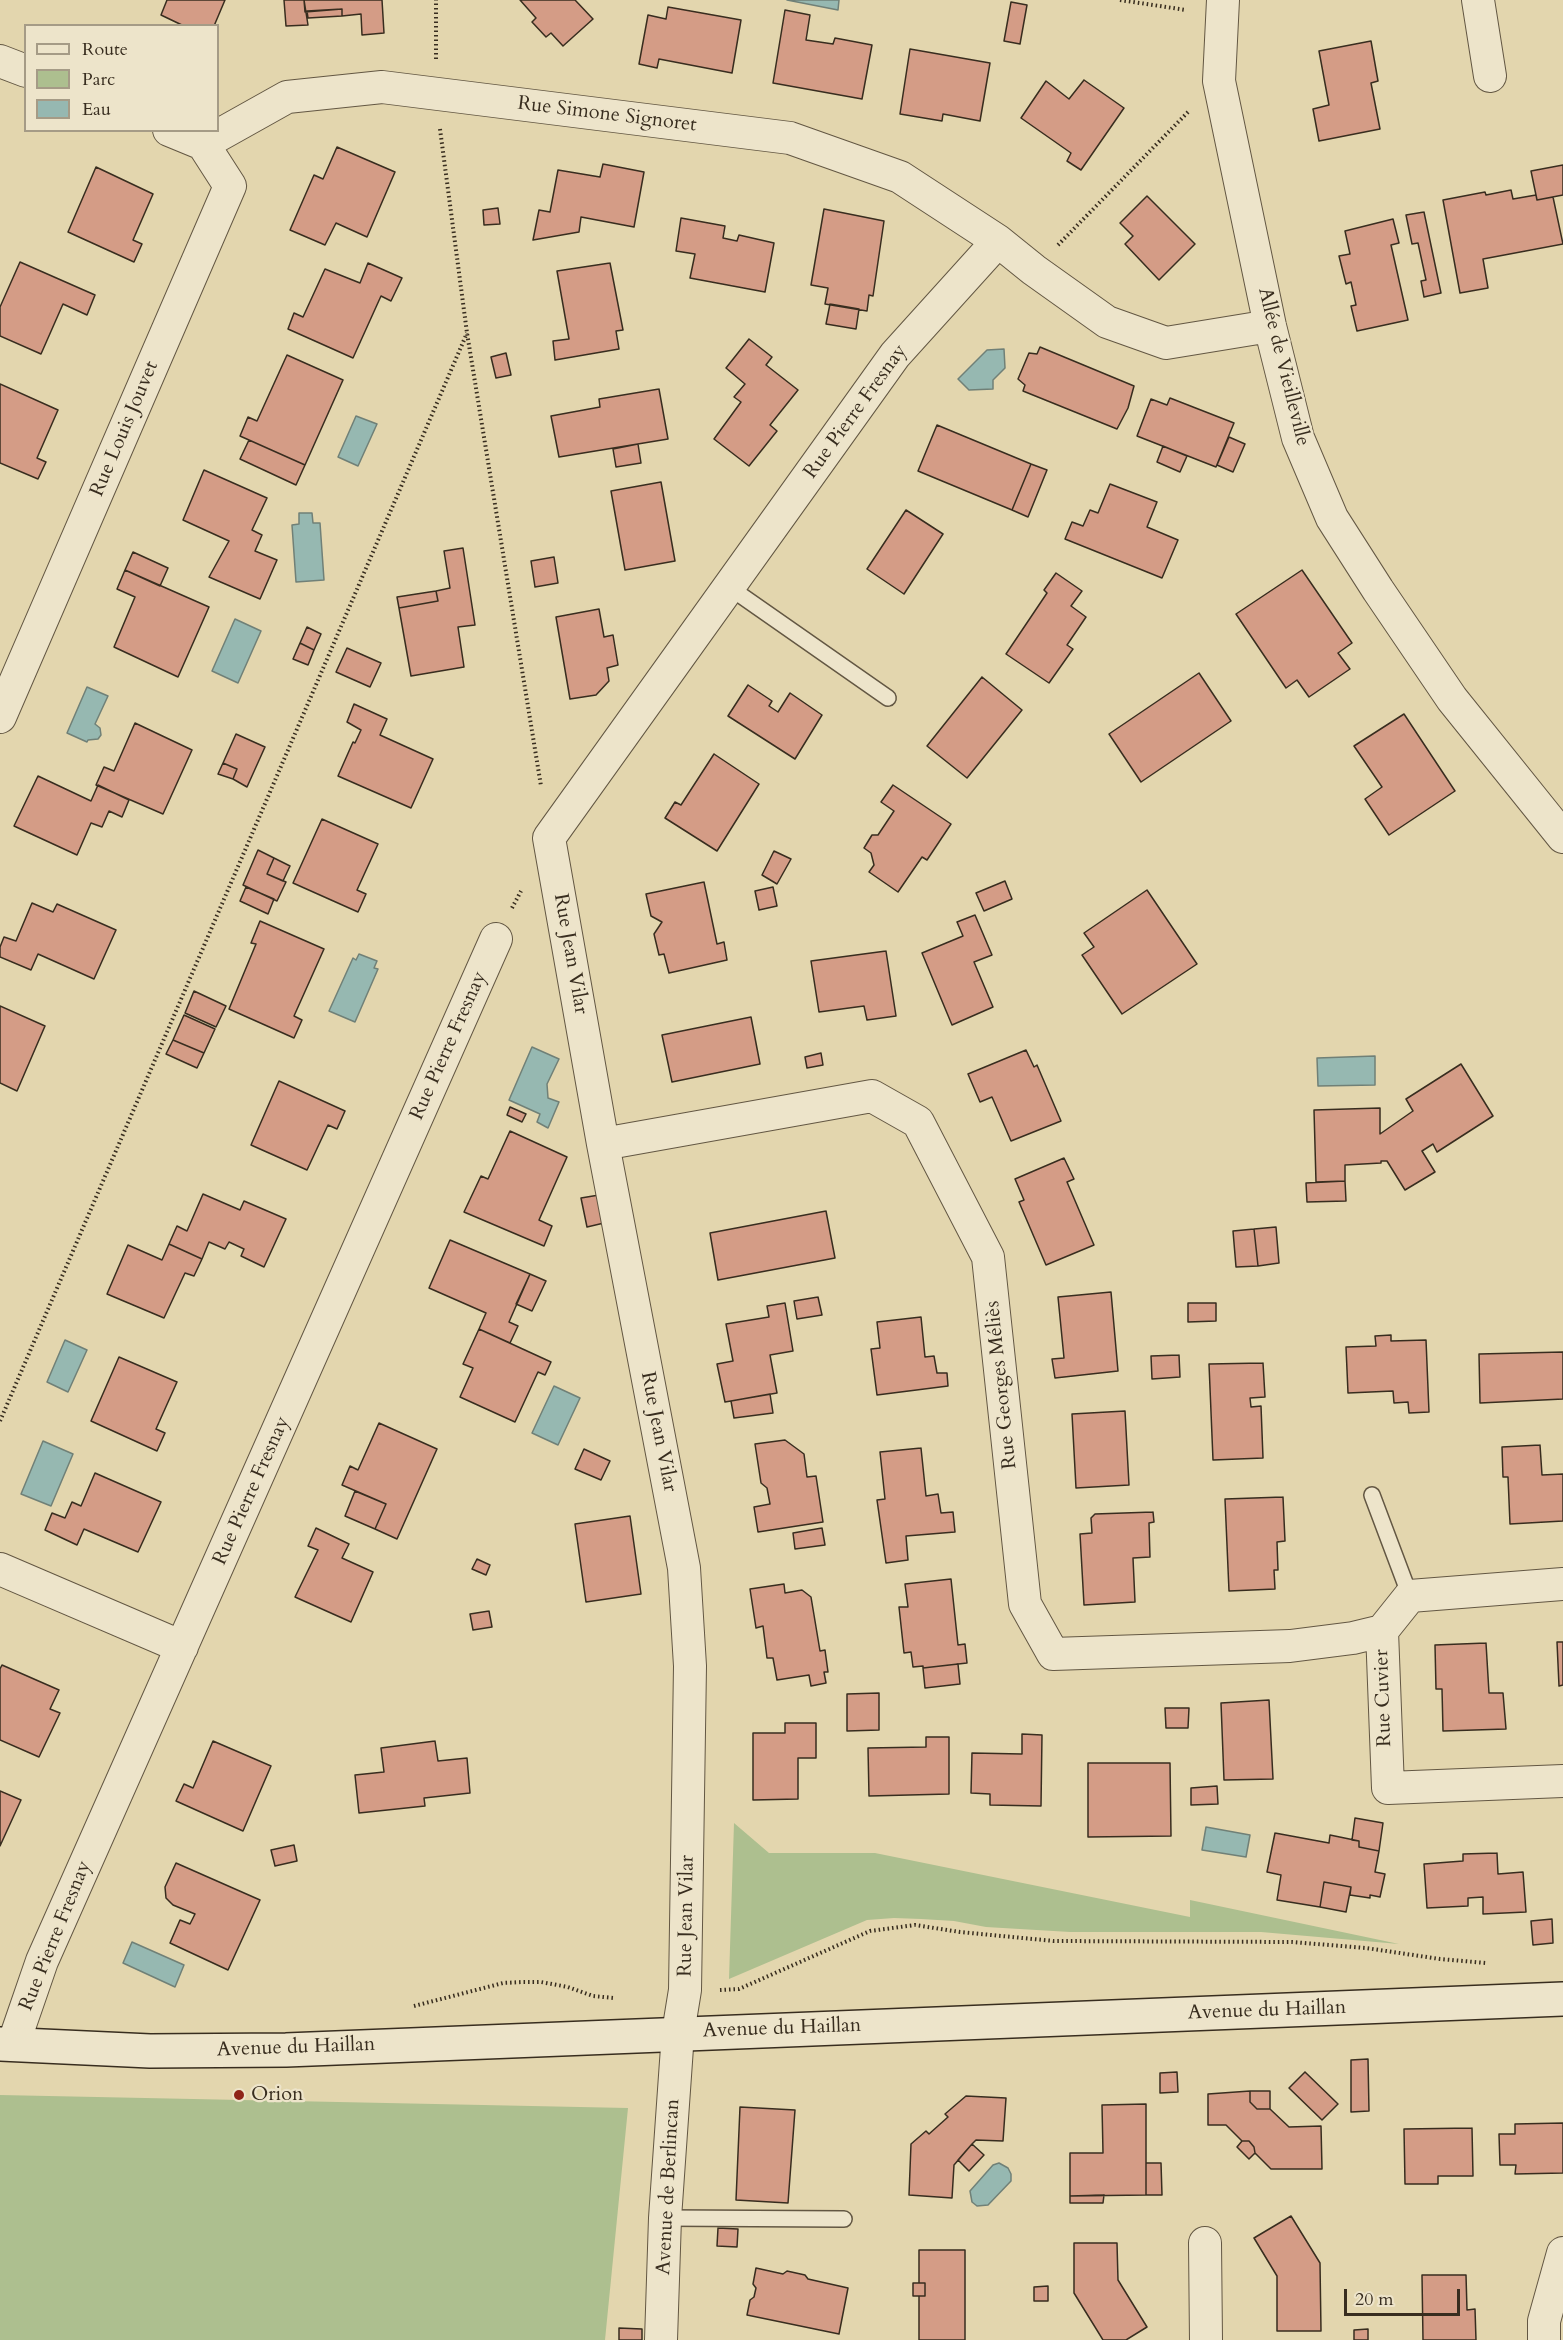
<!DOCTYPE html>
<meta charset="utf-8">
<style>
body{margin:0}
#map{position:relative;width:1563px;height:2340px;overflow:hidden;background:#e3d6ae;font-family:Cardo,serif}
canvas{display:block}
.legend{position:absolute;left:24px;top:24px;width:195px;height:108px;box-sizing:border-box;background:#ede4ca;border:2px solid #a59b86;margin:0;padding:8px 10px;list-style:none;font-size:18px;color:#382d1f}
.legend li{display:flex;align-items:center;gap:12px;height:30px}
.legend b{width:30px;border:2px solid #a59b86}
.scale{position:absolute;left:1344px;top:2289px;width:116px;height:27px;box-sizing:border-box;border:3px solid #382d1f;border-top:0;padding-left:8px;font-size:18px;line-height:21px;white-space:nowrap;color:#382d1f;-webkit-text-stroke:4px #ede4ca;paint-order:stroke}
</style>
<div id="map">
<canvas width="1563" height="2340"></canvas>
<ul class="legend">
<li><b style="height:8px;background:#ede4ca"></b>Route</li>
<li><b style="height:16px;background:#adbf8f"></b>Parc</li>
<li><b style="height:16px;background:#96b8b1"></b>Eau</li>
</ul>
<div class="scale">20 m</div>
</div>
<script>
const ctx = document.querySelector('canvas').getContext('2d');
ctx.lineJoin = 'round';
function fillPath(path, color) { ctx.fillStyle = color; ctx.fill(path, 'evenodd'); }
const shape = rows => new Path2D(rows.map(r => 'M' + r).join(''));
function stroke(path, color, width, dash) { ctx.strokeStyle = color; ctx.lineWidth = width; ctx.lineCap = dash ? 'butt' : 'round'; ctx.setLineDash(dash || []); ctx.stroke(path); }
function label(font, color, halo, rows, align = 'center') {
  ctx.font = font + ' Cardo,serif'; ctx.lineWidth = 4.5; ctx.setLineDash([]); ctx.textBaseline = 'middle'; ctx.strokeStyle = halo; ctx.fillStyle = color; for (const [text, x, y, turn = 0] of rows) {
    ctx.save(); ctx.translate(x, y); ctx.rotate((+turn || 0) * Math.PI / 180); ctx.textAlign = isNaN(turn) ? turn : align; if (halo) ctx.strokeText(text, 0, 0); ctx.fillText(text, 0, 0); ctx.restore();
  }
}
fillPath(shape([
 [734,1823,769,1853,875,1853,1190,1917,1190,1900,1399,1944,1261,1932,1070,1932,986,1927,954,1921,921,1919,894,1918,867,1920,729,1979],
 [0,2095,628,2108,605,2340,0,2340]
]), '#adbf8f');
const water = shape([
 [787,0,839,0,838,10,787,0],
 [1004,349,1005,368,993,380,993,389,969,390,958,379,987,350,1004,349],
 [356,416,377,424,358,466,338,457,356,416],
 [299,513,312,513,313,523,320,523,324,580,296,582,292,525,299,524,299,513],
 [235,619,261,631,238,683,212,671,235,619],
 [87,687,108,696,95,724,100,728,101,735,98,739,88,740,87,742,67,733,87,687],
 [359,954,377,961,374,968,378,969,355,1022,329,1011,353,958,356,960,359,954],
 [532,1047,559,1059,547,1084,548,1098,559,1102,548,1128,537,1122,540,1114,509,1100,532,1047],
 [1375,1056,1375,1085,1318,1086,1317,1058,1375,1056],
 [65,1340,87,1350,68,1392,47,1382,65,1340],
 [554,1386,580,1398,558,1445,532,1433,554,1386],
 [43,1441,73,1454,51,1506,21,1494,43,1441],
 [1206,1827,1250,1835,1246,1857,1202,1850,1206,1827],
 [132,1942,184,1965,175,1987,123,1963,132,1942],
 [999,2163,1008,2168,1011,2174,1011,2181,988,2205,977,2206,972,2202,970,2191,993,2165,999,2163]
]);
fillPath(water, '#96b8b1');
stroke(water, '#708077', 1.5);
const building = shape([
 [167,0,225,0,214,26,184,26,161,15,167,0],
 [284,0,304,0,308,25,286,26,284,0],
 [304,0,382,0,384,33,362,35,361,14,342,16,342,9,305,12,304,0],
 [520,0,575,0,593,19,563,46,551,33,546,37,532,22,536,18,520,0],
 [1011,2,1027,5,1020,44,1004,41,1011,2],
 [668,7,741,20,732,73,659,59,657,68,639,64,648,15,666,19,668,7],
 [342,9,342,16,308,18,307,11,342,9],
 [785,10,810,15,806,40,833,44,835,38,872,45,862,99,773,83,785,10],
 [1371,41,1378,81,1371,83,1380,129,1319,141,1313,109,1329,105,1319,51,1371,41],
 [910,49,990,63,980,121,943,114,942,121,900,114,910,49],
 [1084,80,1124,108,1081,170,1067,161,1071,153,1021,118,1046,81,1069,99,1084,80],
 [337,147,395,172,367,237,336,223,325,245,290,230,314,175,323,179,337,147],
 [603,164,644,172,634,227,581,217,579,232,533,240,539,210,550,212,558,170,600,177,603,164],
 [1563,165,1563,195,1537,200,1531,171,1563,165],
 [96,167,153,194,133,240,142,244,134,262,68,232,96,167],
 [1511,190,1513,199,1536,195,1537,200,1553,197,1563,244,1483,259,1488,288,1460,293,1443,200,1485,192,1486,195,1511,190],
 [1147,196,1195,244,1159,280,1125,244,1133,236,1120,223,1147,196],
 [498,208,500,224,484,225,483,210,498,208],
 [824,209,884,221,873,296,869,295,867,311,825,304,828,288,811,285,824,209],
 [1424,212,1441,293,1424,297,1421,281,1426,280,1418,243,1412,244,1406,215,1424,212],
 [681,218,725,226,723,238,737,241,739,235,774,243,765,292,690,278,695,254,676,251,681,218],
 [1393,219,1399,243,1391,245,1408,320,1357,331,1351,306,1356,305,1351,282,1346,284,1339,256,1350,254,1345,231,1393,219],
 [20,262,95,295,87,315,63,304,41,354,0,336,0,307,20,262],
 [368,263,402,278,391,301,381,296,353,358,288,329,294,313,303,317,325,269,360,283,368,263],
 [610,263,623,330,616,331,619,349,555,360,553,341,569,339,557,271,610,263],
 [830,304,859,309,856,329,826,324,830,304],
 [749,339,772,357,766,365,798,390,770,425,777,431,749,466,714,439,741,402,734,397,745,384,726,368,749,339],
 [1040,347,1134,386,1128,408,1117,429,1023,391,1025,385,1018,379,1029,353,1037,354,1040,347],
 [506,353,511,375,496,378,491,357,506,353],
 [287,355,343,380,305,465,240,436,248,417,257,421,287,355],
 [0,384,58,410,37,458,46,462,38,479,0,463,0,384],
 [659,389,668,439,559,457,551,416,600,407,599,399,659,389],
 [1170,398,1234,423,1216,467,1137,436,1151,399,1167,405,1170,398],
 [937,425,1031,464,1012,510,918,471,937,425],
 [1229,437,1245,444,1233,472,1217,465,1229,437],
 [249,440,305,465,296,485,240,459,249,440],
 [638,444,641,463,616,467,613,449,638,444],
 [1163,446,1187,456,1180,472,1157,462,1163,446],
 [1031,464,1047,470,1028,517,1012,510,1031,464],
 [204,470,267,498,252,530,262,535,255,551,277,560,260,599,209,577,229,541,183,520,204,470],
 [661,482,675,561,625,570,611,491,661,482],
 [1110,484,1157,502,1147,527,1178,540,1162,578,1065,539,1072,522,1083,526,1090,510,1098,513,1110,484],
 [906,510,943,534,904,594,867,569,906,510],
 [463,548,475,625,458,627,464,667,411,676,399,608,438,601,436,591,450,588,444,551,463,548],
 [133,552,168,568,160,586,125,570,133,552],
 [554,557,558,583,535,587,531,561,554,557],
 [125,570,209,607,178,677,114,647,135,597,117,589,125,570],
 [1302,570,1352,643,1338,653,1350,669,1309,697,1297,680,1286,688,1236,614,1302,570],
 [1056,573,1082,591,1071,606,1086,617,1067,645,1073,649,1049,683,1006,654,1047,593,1044,590,1056,573],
 [436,591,438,601,399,608,397,597,436,591],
 [599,609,604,637,613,635,618,665,607,668,609,681,596,695,570,699,556,617,599,609],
 [307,627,321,634,314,650,300,643,307,627],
 [300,643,314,650,308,665,293,659,300,643],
 [347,648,381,663,370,687,336,672,347,648],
 [1199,673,1231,721,1141,782,1109,734,1199,673],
 [982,677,1022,710,967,778,927,746,982,677],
 [748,685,772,701,769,706,778,712,790,693,822,715,795,759,728,716,748,685],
 [354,704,387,719,380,735,433,759,411,808,338,776,353,742,355,743,361,730,347,722,354,704],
 [1404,714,1455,791,1389,835,1365,799,1382,787,1354,746,1404,714],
 [135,723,192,750,163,814,96,785,104,767,114,771,135,723],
 [236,734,265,747,247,787,233,779,237,769,223,763,236,734],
 [714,754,759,784,717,851,665,818,675,802,681,805,714,754],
 [223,763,237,769,233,779,218,774,223,763],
 [38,776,91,801,98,785,129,800,122,817,109,811,102,827,91,823,77,855,14,826,38,776],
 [893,785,951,824,927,860,922,857,898,892,869,872,874,865,871,853,864,848,872,835,878,835,894,811,881,802,893,785],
 [322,819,378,844,357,890,366,894,358,912,293,883,322,819],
 [258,850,274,858,267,874,286,882,277,901,243,885,258,850],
 [774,851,791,859,777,884,762,875,774,851],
 [274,858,290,866,283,881,267,874,274,858],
 [1005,881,1012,899,984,911,976,893,1005,881],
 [704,882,717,944,724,942,727,960,669,973,664,954,659,955,654,934,662,922,651,916,646,894,704,882],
 [246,887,274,899,268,914,240,901,246,887],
 [773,887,777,906,759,910,755,891,773,887],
 [1147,890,1197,964,1122,1014,1082,955,1094,947,1084,933,1147,890],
 [32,903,53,912,57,904,116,930,94,979,38,954,31,970,0,957,0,947,4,937,16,941,32,903],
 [975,915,992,955,974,962,993,1007,952,1025,922,953,963,936,957,922,975,915],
 [260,921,324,949,294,1016,302,1020,294,1038,229,1009,256,944,251,943,260,921],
 [886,951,896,1016,867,1020,864,1006,819,1012,811,961,886,951],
 [194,991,226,1006,216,1027,185,1013,194,991],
 [0,1006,45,1026,17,1091,0,1083,0,1006],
 [184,1015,215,1029,204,1053,173,1040,184,1015],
 [751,1017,760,1064,672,1082,662,1035,751,1017],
 [173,1040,204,1053,197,1068,166,1054,173,1040],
 [1026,1050,1034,1067,1037,1065,1061,1121,1011,1141,992,1097,980,1102,968,1074,1026,1050],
 [821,1053,823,1065,807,1068,805,1057,821,1053],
 [1461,1064,1493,1116,1437,1152,1433,1144,1422,1151,1435,1172,1405,1190,1387,1161,1381,1161,1381,1163,1345,1165,1345,1181,1316,1182,1314,1110,1380,1108,1380,1134,1413,1111,1406,1099,1461,1064],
 [279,1081,345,1111,337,1129,328,1125,307,1170,251,1145,279,1081],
 [510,1107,526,1114,522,1122,507,1115,510,1107],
 [510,1131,567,1157,539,1220,552,1226,544,1246,464,1212,481,1176,488,1179,510,1131],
 [1064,1158,1074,1179,1067,1182,1094,1245,1046,1265,1019,1202,1024,1200,1015,1179,1064,1158],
 [1345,1181,1346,1201,1307,1202,1306,1183,1345,1181],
 [203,1194,240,1210,244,1201,286,1219,264,1267,241,1256,244,1249,229,1242,225,1249,209,1242,202,1259,169,1244,177,1226,187,1231,203,1194],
 [599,1195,604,1223,587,1227,581,1198,599,1195],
 [826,1211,835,1258,718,1280,710,1233,826,1211],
 [1276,1227,1279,1263,1258,1266,1254,1229,1276,1227],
 [1254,1229,1258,1266,1236,1267,1233,1231,1254,1229],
 [450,1240,530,1274,509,1322,518,1326,510,1343,479,1329,486,1313,429,1288,450,1240],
 [169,1244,202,1259,194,1276,185,1273,164,1318,107,1294,128,1245,162,1260,169,1244],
 [530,1274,546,1281,532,1311,516,1304,530,1274],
 [1111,1292,1118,1371,1055,1378,1052,1359,1064,1358,1058,1297,1111,1292],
 [818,1297,822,1315,797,1319,794,1301,818,1297],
 [785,1303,793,1351,770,1355,777,1393,725,1402,717,1364,733,1361,726,1324,769,1317,767,1306,785,1303],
 [1188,1303,1216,1303,1216,1321,1188,1322,1188,1303],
 [921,1317,925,1357,934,1356,937,1373,947,1373,948,1386,877,1395,871,1349,880,1348,877,1322,921,1317],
 [479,1329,551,1362,545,1375,538,1372,515,1422,460,1397,473,1368,463,1364,479,1329],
 [1391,1335,1391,1341,1426,1340,1429,1412,1409,1413,1408,1402,1394,1403,1393,1391,1348,1393,1346,1347,1376,1346,1375,1336,1391,1335],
 [1563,1352,1563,1399,1480,1403,1479,1354,1563,1352],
 [1179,1355,1180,1377,1152,1379,1151,1356,1179,1355],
 [119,1357,177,1382,156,1429,165,1433,157,1451,91,1421,119,1357],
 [1263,1363,1265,1397,1250,1398,1251,1407,1261,1406,1263,1458,1213,1460,1209,1364,1263,1363],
 [770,1394,773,1413,734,1418,731,1401,770,1394],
 [1125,1411,1129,1485,1076,1488,1072,1414,1125,1411],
 [379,1423,437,1449,397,1539,375,1529,386,1504,342,1485,350,1466,358,1470,379,1423],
 [785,1440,804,1454,807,1477,816,1476,823,1522,758,1532,754,1507,770,1504,767,1488,761,1483,755,1444,785,1440],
 [1540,1445,1542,1475,1563,1474,1563,1521,1510,1524,1508,1477,1503,1477,1502,1447,1540,1445],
 [921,1448,926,1496,938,1494,941,1513,953,1512,955,1532,906,1536,908,1560,886,1563,877,1500,885,1499,880,1452,921,1448],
 [584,1449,610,1461,601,1480,575,1469,584,1449],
 [95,1473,161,1502,138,1552,84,1529,77,1545,45,1530,52,1513,65,1518,72,1502,81,1506,95,1473],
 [355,1491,386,1504,375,1529,345,1516,355,1491],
 [1283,1497,1285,1541,1277,1542,1278,1570,1274,1570,1275,1589,1229,1591,1225,1499,1283,1497],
 [1153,1512,1154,1522,1149,1523,1150,1557,1133,1558,1135,1602,1084,1605,1080,1534,1092,1533,1091,1518,1095,1514,1153,1512],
 [630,1516,641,1594,586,1602,575,1524,630,1516],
 [316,1528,349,1544,342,1558,373,1572,351,1622,295,1597,318,1550,308,1546,316,1528],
 [822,1528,825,1545,795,1549,793,1533,822,1528],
 [477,1559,490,1565,486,1575,472,1569,477,1559],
 [951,1579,958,1645,965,1644,967,1663,923,1668,923,1666,913,1667,911,1652,904,1653,899,1607,908,1607,905,1584,951,1579],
 [784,1584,785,1593,802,1590,811,1597,820,1651,825,1650,828,1672,824,1672,826,1683,811,1686,809,1675,777,1680,773,1658,767,1658,763,1626,756,1628,750,1589,784,1584],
 [489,1611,492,1627,473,1630,470,1614,489,1611],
 [1557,1642,1563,1642,1563,1685,1559,1686,1557,1642],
 [1486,1643,1489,1693,1503,1693,1506,1729,1443,1731,1442,1689,1436,1689,1435,1645,1486,1643],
 [958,1664,960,1684,925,1688,923,1668,958,1664],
 [2,1665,59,1690,50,1709,60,1713,39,1757,0,1740,0,1669,2,1665],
 [879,1693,879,1730,847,1731,847,1694,879,1693],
 [1269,1700,1273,1779,1224,1780,1221,1703,1269,1700],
 [1165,1708,1189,1708,1188,1728,1166,1728,1165,1708],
 [785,1723,816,1723,816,1758,798,1758,798,1799,753,1800,753,1733,785,1733,785,1723],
 [1022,1734,1042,1735,1041,1806,990,1805,990,1794,971,1793,972,1753,1022,1754,1022,1734],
 [926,1737,949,1737,949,1794,869,1796,868,1748,926,1747,926,1737],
 [213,1741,271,1766,243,1831,176,1801,184,1784,193,1788,213,1741],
 [435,1741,438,1761,467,1758,470,1793,424,1798,425,1806,359,1813,355,1775,384,1772,381,1748,435,1741],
 [1088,1763,1170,1763,1171,1836,1088,1837,1088,1763],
 [1217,1786,1218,1804,1191,1805,1191,1788,1217,1786],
 [0,1791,21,1800,0,1846,0,1791],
 [1355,1818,1383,1823,1379,1851,1359,1847,1359,1841,1352,1840,1355,1818],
 [1275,1833,1329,1843,1330,1835,1359,1841,1359,1847,1379,1851,1375,1872,1385,1874,1380,1897,1370,1895,1370,1898,1350,1895,1351,1887,1324,1882,1320,1907,1277,1900,1281,1875,1267,1872,1275,1833],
 [294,1845,297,1861,275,1866,271,1850,294,1845],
 [1497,1853,1498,1874,1523,1872,1526,1912,1483,1914,1483,1897,1468,1898,1468,1906,1427,1908,1424,1864,1463,1861,1463,1854,1497,1853],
 [176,1863,260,1900,228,1970,170,1943,180,1920,190,1924,195,1914,173,1905,166,1898,165,1887,176,1863],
 [1324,1882,1351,1887,1346,1912,1320,1907,1324,1882],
 [1552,1919,1553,1943,1533,1945,1531,1921,1552,1919],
 [1368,2059,1369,2111,1351,2112,1351,2060,1368,2059],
 [1177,2072,1178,2092,1160,2093,1160,2073,1177,2072],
 [1305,2072,1338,2104,1322,2120,1289,2088,1305,2072],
 [1250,2091,1250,2102,1257,2109,1270,2109,1289,2127,1321,2126,1322,2169,1271,2169,1255,2153,1254,2147,1249,2141,1242,2141,1226,2125,1208,2125,1208,2094,1250,2091],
 [1250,2091,1270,2091,1270,2109,1257,2109,1250,2102,1250,2091],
 [966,2096,1006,2098,1003,2141,976,2140,972,2144,954,2165,952,2198,909,2195,911,2144,926,2131,929,2134,948,2117,945,2114,966,2096],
 [1146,2104,1146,2195,1070,2196,1070,2153,1103,2153,1102,2105,1146,2104],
 [740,2107,795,2110,788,2203,736,2200,740,2107],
 [1563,2123,1563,2173,1515,2174,1516,2165,1500,2165,1499,2134,1515,2134,1515,2124,1563,2123],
 [1472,2128,1473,2176,1438,2176,1438,2184,1405,2184,1404,2129,1472,2128],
 [1242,2141,1249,2141,1254,2147,1255,2153,1249,2159,1237,2147,1242,2141],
 [972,2144,984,2155,969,2171,958,2160,972,2144],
 [1146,2163,1161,2163,1162,2195,1146,2195,1146,2163],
 [1104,2195,1103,2203,1070,2203,1070,2196,1104,2195],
 [1291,2216,1320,2263,1321,2331,1277,2331,1277,2276,1254,2238,1291,2216],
 [718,2228,738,2229,737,2247,717,2246,718,2228],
 [1074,2243,1117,2243,1118,2280,1147,2327,1126,2340,1103,2340,1074,2293,1074,2243],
 [919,2250,965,2250,965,2340,919,2340,919,2296,925,2296,925,2283,919,2283,919,2250],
 [756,2268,783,2274,787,2271,805,2275,808,2279,848,2288,839,2334,747,2315,750,2300,754,2297,756,2288,753,2284,756,2268],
 [1422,2275,1466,2275,1467,2310,1475,2309,1476,2340,1423,2340,1422,2275],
 [913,2283,925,2283,925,2296,913,2296,913,2283],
 [1048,2286,1048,2301,1034,2301,1034,2287,1048,2286],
 [619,2328,642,2329,642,2340,619,2340,619,2328],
 [1368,2329,1368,2340,1354,2340,1354,2330,1368,2329]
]);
fillPath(building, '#d49c86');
stroke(building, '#382d1f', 1.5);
const lane = shape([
 [729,587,888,698],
 [1372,1495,1410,1596],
 [665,2218,844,2219]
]);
const street = shape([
 [1223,0,1219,81,1270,326,1298,438,1332,518,1378,590,1452,699,1563,837],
 [1478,0,1490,76],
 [0,61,26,71],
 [169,130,203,144],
 [203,144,287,97,382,87,790,138,900,177,998,241],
 [0,717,230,186,203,144],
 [603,1144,872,1096,918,1122,988,1257,1025,1604,1053,1654,1290,1646,1353,1638,1382,1631],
 [0,1569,182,1647],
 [1563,1584,1410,1596,1382,1631,1388,1788,1563,1781],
 [13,2045,42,1961,496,939],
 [1205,2243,1206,2340],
 [661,2340,665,2218,678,2033,685,1990,690,1666,684,1568,603,1144,549,838,895,355,998,241,1034,270,1107,322,1166,343,1270,326],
 [1544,2340,1544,2321,1563,2253]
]);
const secondary = shape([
 [0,2044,150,2051,286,2050,1563,1999]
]);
stroke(lane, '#635743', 18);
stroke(street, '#635743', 34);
stroke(secondary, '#382d1f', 36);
stroke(shape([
 [1120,0,1186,10],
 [436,59,436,0],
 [440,129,467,333,541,786],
 [1058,245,1189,111],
 [512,908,521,891],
 [0,1421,467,333],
 [720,1990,739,1989,870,1931,915,1925,960,1932,1054,1941,1292,1942,1366,1948,1440,1959,1486,1963],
 [414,2006,503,1983,522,1982,541,1982,568,1987,593,1996,614,1998]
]), '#382d1f', 4, [1.5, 3]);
stroke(lane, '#ede4ca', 15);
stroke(street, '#ede4ca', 32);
stroke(secondary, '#ede4ca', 33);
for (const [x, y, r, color] of [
 [239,2095,6,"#8f2418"]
]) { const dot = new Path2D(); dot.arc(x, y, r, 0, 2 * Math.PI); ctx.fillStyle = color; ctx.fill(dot); stroke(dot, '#ede4ca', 2); }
label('20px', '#382d1f', '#ede4ca', [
 ["Rue Simone Signoret",607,115,7],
 ["Allée de Vieilleville",1283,367,76],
 ["Rue Pierre Fresnay",856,412,-54],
 ["Rue Louis Jouvet",125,429,-67],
 ["Rue Jean Vilar",570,954,80],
 ["Rue Pierre Fresnay",449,1046,-66],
 ["Rue Georges Méliès",1002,1385,-96],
 ["Rue Jean Vilar",658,1432,79],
 ["Rue Pierre Fresnay",252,1491,-66],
 ["Rue Cuvier",1384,1698,-92],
 ["Rue Jean Vilar",687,1916,-89],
 ["Rue Pierre Fresnay",56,1936,-68],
 ["Avenue du Haillan",1267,2011,-2],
 ["Avenue du Haillan",782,2029,-2],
 ["Avenue du Haillan",296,2048,-2],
 ["Avenue de Berlincan",669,2187,-87]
]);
label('20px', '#382d1f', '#ede4ca', [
 ["Orion",251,2095]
], 'left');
</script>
